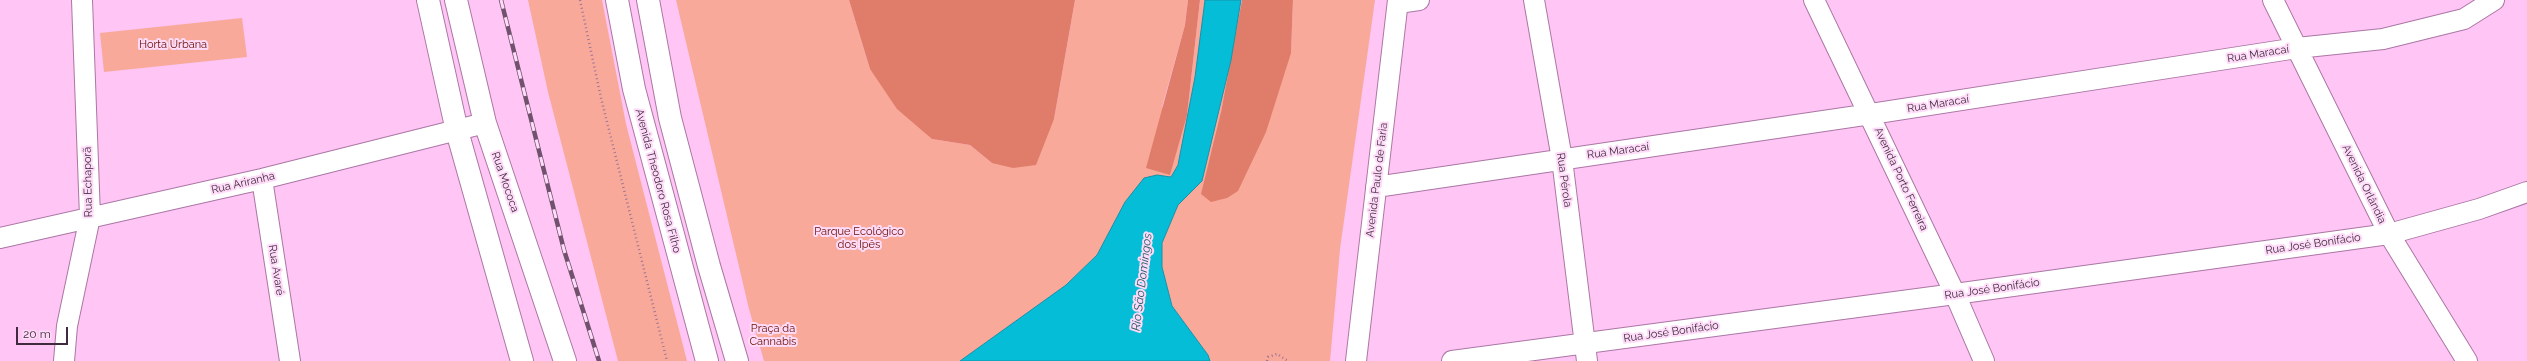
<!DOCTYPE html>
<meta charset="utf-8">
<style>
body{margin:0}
#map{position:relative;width:2527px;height:361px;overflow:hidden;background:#fec5f5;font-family:Raleway,sans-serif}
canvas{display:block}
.scale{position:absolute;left:16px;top:327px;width:52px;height:18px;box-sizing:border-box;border:2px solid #402a3d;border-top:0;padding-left:5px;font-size:12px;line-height:14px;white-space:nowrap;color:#402a3d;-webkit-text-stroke:3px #fedbf8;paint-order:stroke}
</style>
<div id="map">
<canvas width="2527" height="361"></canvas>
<div class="scale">20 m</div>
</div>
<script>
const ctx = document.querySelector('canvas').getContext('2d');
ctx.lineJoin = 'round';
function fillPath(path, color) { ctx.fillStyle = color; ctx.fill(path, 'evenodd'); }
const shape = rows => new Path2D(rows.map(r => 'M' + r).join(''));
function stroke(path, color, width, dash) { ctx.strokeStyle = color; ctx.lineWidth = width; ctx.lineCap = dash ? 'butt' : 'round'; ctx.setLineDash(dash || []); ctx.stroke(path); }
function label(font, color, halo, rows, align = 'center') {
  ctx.font = font + ' Raleway,sans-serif'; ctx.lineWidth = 4; ctx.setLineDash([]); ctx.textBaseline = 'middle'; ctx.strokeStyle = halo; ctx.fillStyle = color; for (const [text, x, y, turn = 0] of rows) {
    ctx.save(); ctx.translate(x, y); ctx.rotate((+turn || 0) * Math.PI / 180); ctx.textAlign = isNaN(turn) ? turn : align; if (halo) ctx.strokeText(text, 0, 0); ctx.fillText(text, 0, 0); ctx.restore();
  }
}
fillPath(shape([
 [528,0,602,0,626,124,687,361,618,361,548,92],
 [676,0,849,0,870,69,932,139,970,145,992,163,1054,119,1075,0,1188,0,1185,25,1162,107,1187,115,1200,0,1205,0,1195,77,1178,165,1171,177,1157,175,1112,229,1097,255,1066,285,960,361,764,361,749,309],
 [1241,0,1238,31,1221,112,1291,53,1293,0,1375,0,1340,249,1330,361,1210,361,1208,355,1172,306,1162,267,1162,243,1178,205,1202,181,1231,60],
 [242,18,247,57,104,72,100,33]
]), '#f9a999');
fillPath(shape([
 [849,0,1075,0,1054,119,1036,165,1013,168,992,163,970,145,932,139,897,109,870,69],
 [1188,0,1200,0,1187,115,1170,175,1146,168,1185,25],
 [1242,0,1293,0,1291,53,1266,132,1238,191,1227,198,1211,202,1201,194,1221,112]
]), '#e07d6a');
const water = shape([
 [1205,0,1241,0,1231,60,1202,181,1178,205,1162,243,1162,267,1172,306,1208,355,1210,361,960,361,1066,285,1097,255,1125,202,1144,178,1157,175,1171,177,1178,165,1195,77,1205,0]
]);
fillPath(water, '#05bdd6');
stroke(water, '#1791a8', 1);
const street = shape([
 [1534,0,1562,159,1587,361],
 [1814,0,1955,294,1984,361],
 [2273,0,2389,234,2467,361],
 [1398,3,1419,0],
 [262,179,290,361],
 [1376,187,1871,114,2297,48,2383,39,2464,19,2494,0],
 [0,238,262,179,485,123],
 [64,361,67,326,90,217,82,0],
 [1356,361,1398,0],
 [1452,361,1955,294,2389,234,2479,209,2527,192]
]);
const secondary = shape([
 [428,0,457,131,522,361],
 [456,0,485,123,565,361],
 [617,0,634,89,707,361],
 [648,0,670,118,709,266,737,361]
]);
stroke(street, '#ab77a4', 22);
stroke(secondary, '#ab77a4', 24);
stroke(shape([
 [580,0,601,98,667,361],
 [1267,361,1268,357,1277,354,1288,361]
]), '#9b7596', 2.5, [1, 3]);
stroke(street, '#fff', 20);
stroke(secondary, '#fff', 22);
const rail = shape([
 [501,0,564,250,599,361]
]);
stroke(rail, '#71526d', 4.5);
stroke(rail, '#fedbf8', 3, [9]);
label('11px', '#670b01', '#fedbf8', [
 ["Horta Urbana",173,45],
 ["Parque Ecológico",859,232],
 ["dos Ipês",859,245],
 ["Praça da",773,329],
 ["Cannabis",773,342]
]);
label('11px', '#402a3d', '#fedbf8', [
 ["Rua Maracaí",2258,54,-9],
 ["Rua Maracaí",1938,104,-9],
 ["Rua Maracaí",1618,151,-8],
 ["Avenida Porto Ferreira",1901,179,65],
 ["Avenida Paulo de Faria",1377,180,-83],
 ["Rua Pérola",1564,180,82],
 ["Avenida Theodoro Rosa Filho",658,181,75],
 ["Rua Echaporã",88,182,-91],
 ["Rua Mococa",505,182,71],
 ["Rua Ariranha",243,183,-13],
 ["Avenida Orlândia",2364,184,64],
 ["Rua José Bonifácio",2313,244,-8],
 ["Rua Avaré",276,270,81],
 ["Rua José Bonifácio",1992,289,-8],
 ["Rua José Bonifácio",1671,332,-8]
]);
label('italic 12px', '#215d67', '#fedbf8', [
 ["Rio São Domingos",1142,282,-83]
]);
</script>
